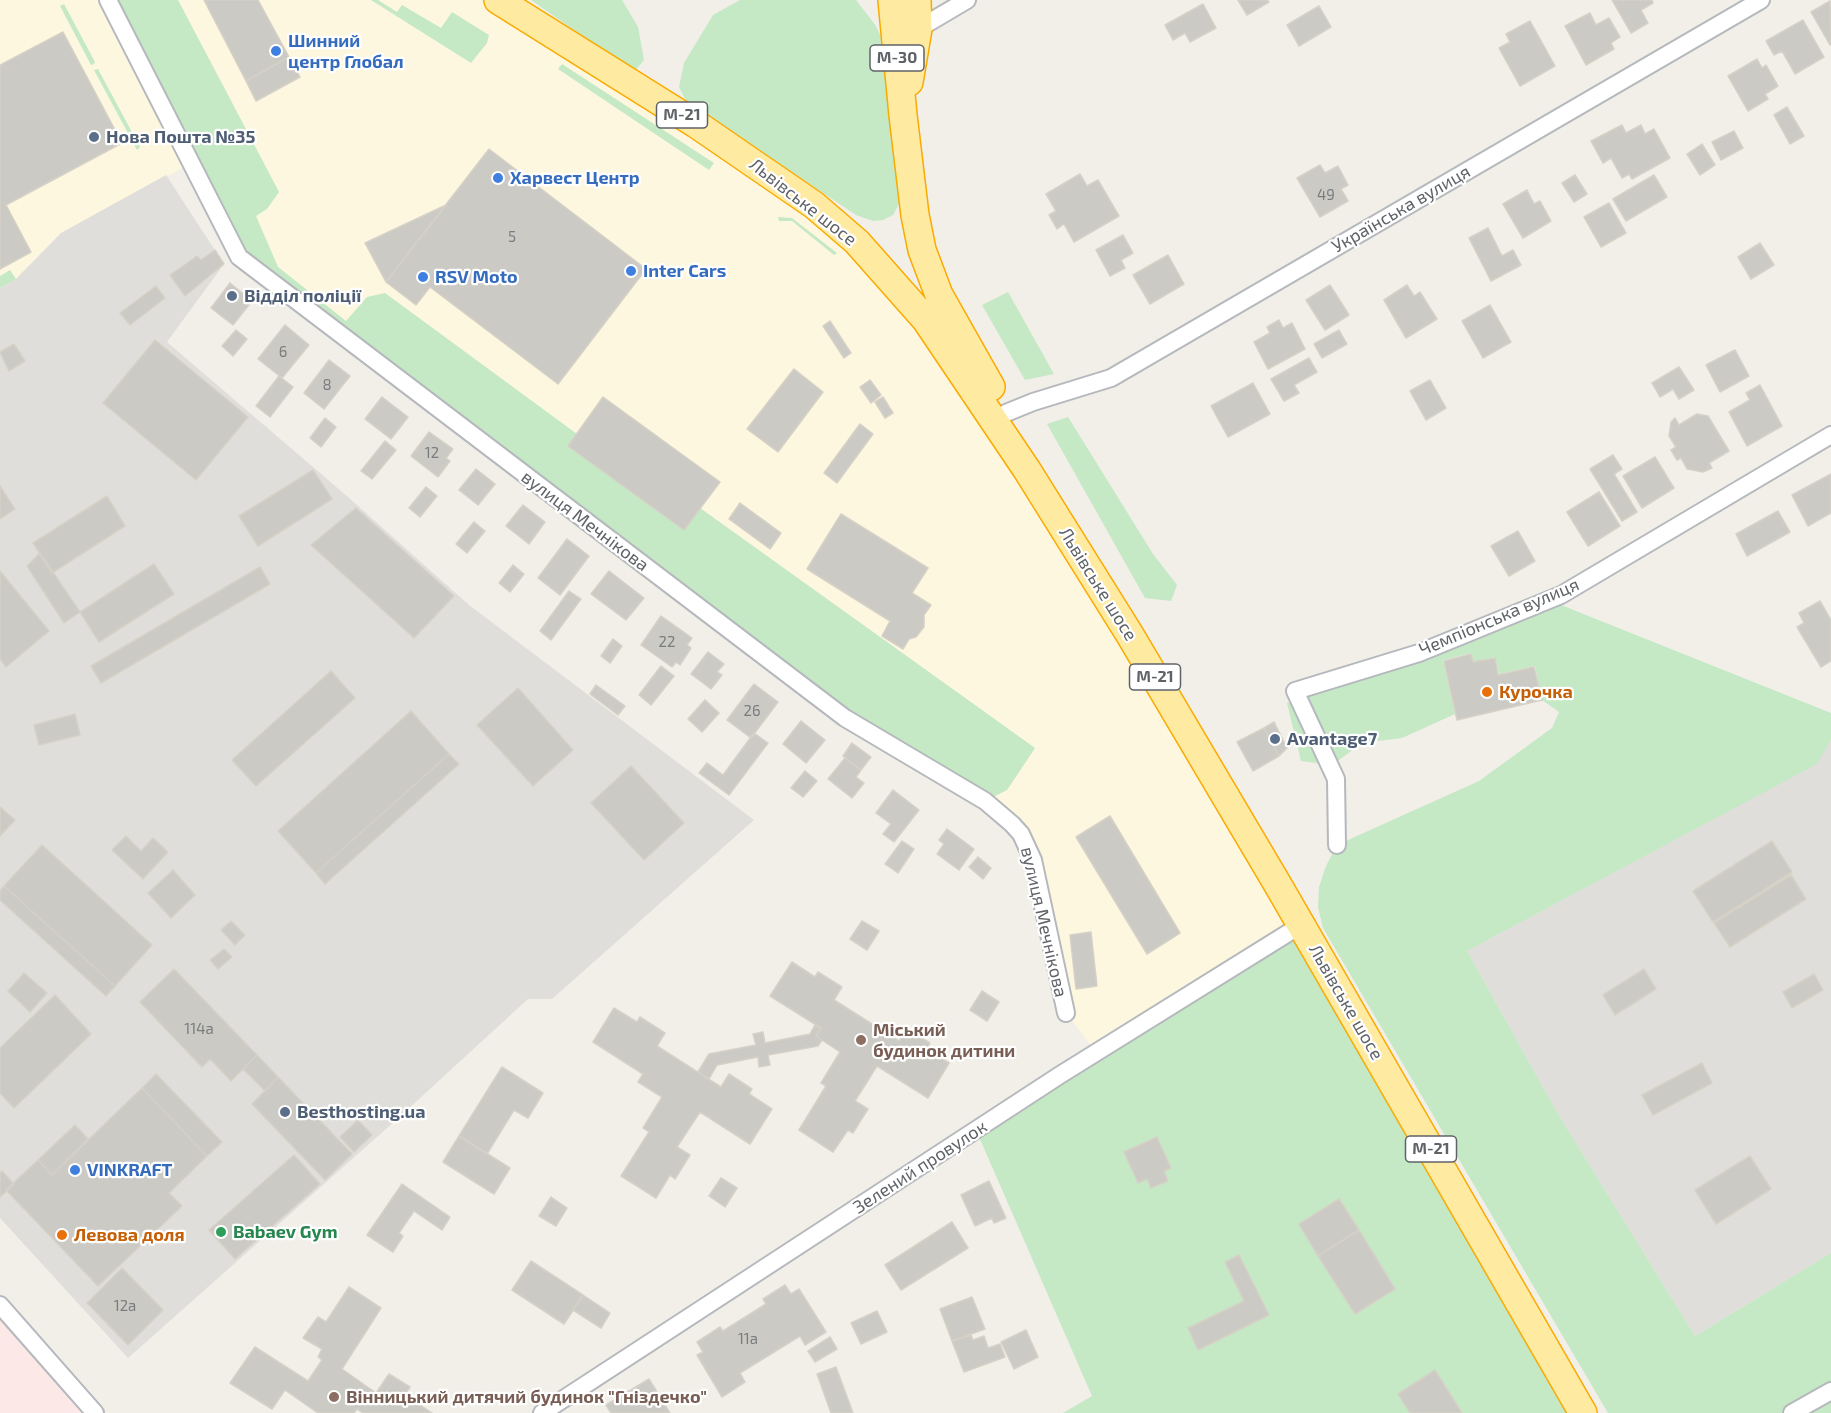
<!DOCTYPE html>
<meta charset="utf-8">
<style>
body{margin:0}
canvas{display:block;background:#f1efe8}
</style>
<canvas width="1831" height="1413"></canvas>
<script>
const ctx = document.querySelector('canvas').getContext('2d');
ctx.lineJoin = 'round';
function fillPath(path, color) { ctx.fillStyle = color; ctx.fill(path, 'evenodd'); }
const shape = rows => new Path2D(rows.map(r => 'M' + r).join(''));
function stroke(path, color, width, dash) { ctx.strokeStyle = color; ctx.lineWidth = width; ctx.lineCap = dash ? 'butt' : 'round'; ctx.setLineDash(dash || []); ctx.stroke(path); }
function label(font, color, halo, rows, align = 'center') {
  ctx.font = font + ' "Exo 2",sans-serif'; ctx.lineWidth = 4.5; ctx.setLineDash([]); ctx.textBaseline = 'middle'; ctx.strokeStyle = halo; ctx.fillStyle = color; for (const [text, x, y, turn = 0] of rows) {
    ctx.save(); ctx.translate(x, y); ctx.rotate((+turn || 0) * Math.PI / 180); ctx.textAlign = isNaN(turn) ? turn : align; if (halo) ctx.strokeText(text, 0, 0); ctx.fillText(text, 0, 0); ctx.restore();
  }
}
fillPath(shape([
 [0,0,108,0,190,164,61,233,16,279,0,288],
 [178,0,498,0,764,170,898,285,1301,925,1096,1052,1066,1013,1033,860,985,801,1007,790,1035,748,700,508,684,530,367,297,347,322,278,267,255,215,279,192]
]), '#fef7e0');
fillPath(shape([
 [166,175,224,264,167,342,348,497,469,605,754,820,552,999,528,999,395,1121,128,1358,0,1218,0,288,16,279,61,233],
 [1831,740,1831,1253,1695,1336,1558,1114,1467,951,1816,764]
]), '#e0deda');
fillPath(shape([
 [0,1305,95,1413,0,1413]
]), '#fce8e6');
fillPath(shape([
 [108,0,178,0,279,192,267,209,256,216,278,267,346,321,367,297,385,293,577,434,569,446,684,530,700,508,1035,748,1007,790,985,801,862,729,239,257],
 [371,0,378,0,397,12,402,5,441,28,452,12,489,35,487,43,471,63],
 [531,0,622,0,638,27,644,60,634,72],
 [740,0,856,0,876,26,888,52,899,204,893,215,883,220,873,221,856,215,686,101,679,87,684,63,713,15],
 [64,4,95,62,94,64,91,65,60,6],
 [562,64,714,163,709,170,558,69],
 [98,69,140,147,137,150,94,70],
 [778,217,792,218,837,253,834,255,792,221,779,221],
 [10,270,16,279,0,288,0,276],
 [1008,292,1054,374,1025,380,982,305],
 [1068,417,1153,554,1177,585,1171,601,1145,598,1047,424],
 [1561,605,1831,713,1831,740,1817,764,1467,951,1558,1114,1695,1336,1831,1253,1831,1413,1608,1413,1323,928,1318,907,1319,887,1326,866,1337,845,1479,781,1552,728,1559,712,1542,700,1535,666,1499,674,1495,657,1473,662,1471,653,1443,660,1455,714,1402,738,1362,743,1332,765,1301,761,1287,703,1422,661],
 [1291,930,1570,1413,1063,1413,1092,1396,976,1130]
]), '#c5e8c5');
const building = shape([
 [204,0,258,0,289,57,246,81,204,0],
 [1238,0,1267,0,1269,2,1247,15,1238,0],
 [1612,0,1652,0,1653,3,1641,10,1648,23,1631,33,1612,0],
 [1830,1,1831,44,1830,45,1811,12,1830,1],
 [1203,4,1216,28,1190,42,1185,33,1173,40,1165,25,1203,4],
 [1319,6,1331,27,1299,46,1287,25,1319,6],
 [1590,13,1596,25,1609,18,1620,37,1611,43,1614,49,1586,65,1565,26,1590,13],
 [1803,20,1824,57,1795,74,1782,51,1774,55,1766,41,1803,20],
 [1530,21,1555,66,1520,86,1499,48,1510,42,1506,34,1530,21],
 [63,32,122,143,6,205,31,252,0,269,0,65,63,32],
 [289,57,300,77,256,101,246,81,289,57],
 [1757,59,1762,68,1766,65,1778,86,1765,94,1768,99,1748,111,1728,76,1757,59],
 [1787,107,1804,136,1790,144,1774,115,1787,107],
 [1622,125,1626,133,1641,125,1645,134,1654,129,1670,158,1632,179,1629,174,1622,178,1611,158,1603,163,1591,141,1622,125],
 [1734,131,1743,148,1721,160,1712,142,1734,131],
 [1702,144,1715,165,1700,175,1687,154,1702,144],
 [489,149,646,269,558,384,430,287,416,305,386,282,489,149],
 [1320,165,1325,173,1338,166,1348,185,1341,189,1348,201,1320,217,1297,178,1320,165],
 [1080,174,1087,186,1098,180,1119,216,1074,242,1064,224,1057,229,1049,215,1056,211,1046,194,1080,174],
 [1575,175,1587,194,1574,202,1562,183,1575,175],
 [1654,175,1667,197,1626,221,1613,199,1654,175],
 [1527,190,1534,204,1540,201,1551,221,1523,238,1503,204,1527,190],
 [1609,203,1626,233,1601,247,1584,217,1609,203],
 [446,205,386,282,365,243,446,205],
 [1488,228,1502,256,1513,250,1521,265,1491,281,1469,238,1488,228],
 [1123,235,1133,253,1121,260,1125,268,1110,276,1096,250,1123,235],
 [1760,243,1774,265,1751,279,1738,257,1760,243],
 [215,250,224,264,185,296,170,275,197,256,201,260,215,250],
 [1168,255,1184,284,1150,304,1133,275,1168,255],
 [230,283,252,301,233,325,211,308,230,283],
 [1330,285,1349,315,1325,330,1306,300,1330,285],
 [1407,285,1414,296,1420,292,1437,319,1406,338,1384,300,1407,285],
 [156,286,165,298,130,325,120,313,156,286],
 [1490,305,1511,342,1483,358,1462,321,1490,305],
 [1279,320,1283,328,1292,323,1305,349,1268,369,1254,342,1270,333,1267,327,1279,320],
 [830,321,851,353,844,358,823,326,830,321],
 [285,325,309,345,282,378,258,359,285,325],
 [236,330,247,339,233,356,222,346,236,330],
 [1339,330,1347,344,1322,358,1314,344,1339,330],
 [155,340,248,417,196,480,103,403,155,340],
 [14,344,25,361,9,371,0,352,14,344],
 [1735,350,1749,376,1720,392,1706,365,1735,350],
 [1309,358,1317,372,1294,385,1299,393,1284,401,1271,379,1309,358],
 [329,360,350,376,324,409,304,393,329,360],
 [1679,367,1694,390,1679,399,1673,389,1660,397,1652,383,1679,367],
 [794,369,823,392,778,452,747,429,794,369],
 [279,376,293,387,270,417,256,406,279,376],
 [870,380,881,395,871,403,860,387,870,380],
 [1430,380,1446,408,1426,420,1410,391,1430,380],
 [1253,383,1270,414,1228,437,1211,406,1253,383],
 [1760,385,1782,426,1747,446,1729,412,1750,400,1746,393,1760,385],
 [382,397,408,417,391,439,365,419,382,397],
 [603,397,720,482,684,530,568,446,603,397],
 [883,397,893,413,885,418,875,402,883,397],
 [1697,414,1708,416,1729,451,1709,463,1712,468,1703,472,1687,469,1681,458,1677,460,1671,450,1676,447,1669,436,1671,422,1675,418,1679,425,1697,414],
 [325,418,336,427,321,447,310,438,325,418],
 [860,424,873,434,837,483,824,473,860,424],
 [429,432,453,449,446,458,450,461,438,477,411,456,429,432],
 [385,441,396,450,372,479,361,471,385,441],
 [1613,455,1622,469,1614,474,1637,512,1622,521,1590,469,1613,455],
 [1655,457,1674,488,1642,508,1623,476,1655,457],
 [476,469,495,484,478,505,459,490,476,469],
 [313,470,332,499,258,546,239,516,313,470],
 [1831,474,1831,513,1808,526,1792,495,1831,474],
 [0,486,15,509,0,519,0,486],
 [426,487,437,496,420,517,409,508,426,487],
 [1599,492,1620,526,1588,546,1567,512,1599,492],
 [107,496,125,526,52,573,33,543,107,496],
 [740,503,781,533,770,549,729,519,740,503],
 [523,505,545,522,529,544,506,526,523,505],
 [356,508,454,596,414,638,311,545,356,508],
 [1778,511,1790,532,1747,556,1736,534,1778,511],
 [841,514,928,568,912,593,931,605,924,615,924,627,916,637,909,639,903,649,882,636,890,621,807,569,841,514],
 [474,522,485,531,467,553,456,544,474,522],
 [1518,531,1535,561,1509,576,1491,546,1518,531],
 [567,539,589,556,560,595,538,578,567,539],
 [40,553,80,612,64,623,27,566,40,553],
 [154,564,174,594,99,642,80,612,154,564],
 [513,565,524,574,510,592,499,583,513,565],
 [260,567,270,584,101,683,91,666,260,567],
 [0,571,49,631,6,667,0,659,0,571],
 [609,571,644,598,626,620,591,594,609,571],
 [569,591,581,599,551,640,540,631,569,591],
 [1820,601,1831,620,1831,661,1821,667,1797,627,1804,623,1799,613,1820,601],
 [661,616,692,638,687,645,691,648,680,665,676,662,672,667,641,645,661,616],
 [613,639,622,646,610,663,601,656,613,639],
 [708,652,724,664,717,672,722,675,711,689,691,674,708,652],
 [1471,654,1473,662,1495,658,1498,675,1534,667,1542,700,1457,720,1444,661,1471,654],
 [661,666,674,676,651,705,639,695,661,666],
 [331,671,355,698,256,786,232,760,331,671],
 [754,684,778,702,751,738,727,720,754,684],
 [596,685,625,706,618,715,590,694,596,685],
 [518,688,573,750,533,786,477,725,518,688],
 [705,700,719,713,702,732,688,719,705,700],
 [411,711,449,754,316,873,278,831,411,711],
 [75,714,80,735,39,745,34,725,75,714],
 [801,721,825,740,806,763,783,744,801,721],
 [1274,722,1287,748,1279,756,1264,728,1274,722],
 [1264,728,1279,756,1253,771,1237,742,1264,728],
 [754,733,768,743,729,795,699,773,707,763,723,775,754,733],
 [852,743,871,757,861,770,843,756,852,743],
 [449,754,459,764,325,884,316,873,449,754],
 [845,758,861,770,856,777,864,783,852,798,828,779,845,758],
 [631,766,684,823,644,860,591,803,631,766],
 [805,771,817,781,803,797,791,788,805,771],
 [893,790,919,810,894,842,883,834,891,824,876,813,893,790],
 [0,807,15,820,0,836,0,807],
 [1110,816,1180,933,1147,954,1076,837,1110,816],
 [947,829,974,849,959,870,937,854,944,844,939,840,947,829],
 [126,836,141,851,153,838,168,852,143,879,112,850,126,836],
 [902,841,914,849,898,873,885,864,902,841],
 [1772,841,1792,872,1713,922,1693,891,1772,841],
 [42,845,152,945,115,986,4,886,42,845],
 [978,857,991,868,983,879,969,867,978,857],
 [173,870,195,895,171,918,148,893,173,870],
 [1791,875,1806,899,1730,947,1714,923,1791,875],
 [4,886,115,986,106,996,0,900,0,891,4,886],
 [231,921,245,935,235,945,221,930,231,921],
 [862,921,879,931,867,950,850,939,862,921],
 [1091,932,1097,986,1076,989,1070,935,1091,932],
 [224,949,232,957,218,969,210,960,224,949],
 [792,962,815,977,818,972,842,987,834,1000,899,1041,907,1029,930,1043,927,1049,949,1063,928,1098,877,1066,855,1101,868,1109,853,1133,848,1130,833,1152,799,1130,826,1086,821,1083,840,1052,816,1036,821,1028,770,996,792,962],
 [174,969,257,1055,231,1081,210,1059,202,1067,140,1002,174,969],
 [1644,969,1656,989,1615,1015,1603,995,1644,969],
 [24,973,47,993,30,1012,8,991,24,973],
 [1814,974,1823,990,1792,1008,1783,992,1814,974],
 [982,991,999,1002,987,1021,970,1010,982,991],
 [55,995,91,1034,14,1108,0,1093,0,1048,55,995],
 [614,1008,637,1022,640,1017,665,1033,657,1046,721,1087,729,1074,752,1089,749,1094,772,1109,750,1144,700,1112,677,1147,690,1155,675,1179,670,1175,656,1198,621,1176,649,1132,643,1128,662,1097,638,1082,643,1074,593,1042,614,1008],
 [815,1025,821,1028,816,1036,822,1040,818,1046,768,1055,770,1065,759,1067,758,1057,717,1065,709,1079,698,1072,709,1054,756,1045,753,1034,763,1032,765,1043,810,1034,815,1025],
 [257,1055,278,1077,265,1091,243,1069,257,1055],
 [1702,1063,1712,1083,1653,1115,1642,1095,1702,1063],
 [502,1067,543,1093,528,1118,514,1110,487,1154,459,1136,502,1067],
 [156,1074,222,1142,207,1156,142,1088,156,1074],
 [278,1077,352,1154,325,1180,252,1104,278,1077],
 [142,1088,207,1156,169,1193,182,1206,98,1286,6,1190,38,1160,52,1175,142,1088],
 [358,1120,372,1135,354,1152,340,1137,358,1120],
 [75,1125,88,1139,52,1175,38,1160,75,1125],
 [459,1136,510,1168,494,1194,443,1162,459,1136],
 [1157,1137,1171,1168,1164,1171,1168,1181,1151,1188,1147,1179,1138,1183,1124,1152,1157,1137],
 [294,1155,320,1184,235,1259,209,1230,294,1155],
 [1750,1156,1771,1189,1716,1224,1695,1190,1750,1156],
 [2,1171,14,1184,0,1197,0,1173,2,1171],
 [721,1178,737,1188,725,1207,709,1196,721,1178],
 [989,1181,1006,1218,994,1223,992,1218,975,1226,961,1195,989,1181],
 [402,1184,450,1217,442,1230,414,1211,399,1233,403,1236,393,1252,367,1235,402,1184],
 [551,1197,567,1208,556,1226,539,1216,551,1197],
 [1339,1199,1359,1230,1318,1256,1299,1224,1339,1199],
 [952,1222,968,1248,901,1290,885,1265,952,1222],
 [1359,1230,1395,1289,1355,1314,1318,1256,1359,1230],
 [1239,1255,1269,1315,1198,1350,1188,1328,1244,1301,1225,1262,1239,1255],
 [531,1261,583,1295,564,1324,512,1290,531,1261],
 [122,1268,163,1310,128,1345,87,1303,122,1268],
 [785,1285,791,1294,799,1289,826,1332,805,1345,800,1336,740,1373,745,1382,722,1397,697,1355,703,1352,697,1342,720,1327,723,1331,766,1304,763,1299,785,1285],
 [349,1287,381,1308,342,1369,376,1393,389,1374,410,1387,405,1395,432,1413,363,1413,357,1409,354,1413,318,1413,285,1390,272,1409,230,1383,255,1347,308,1381,322,1360,318,1357,322,1349,303,1338,318,1317,326,1322,349,1287],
 [583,1295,610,1313,601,1328,573,1310,583,1295],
 [972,1297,985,1329,952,1341,940,1309,972,1297],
 [877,1311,887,1332,861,1344,851,1323,877,1311],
 [1026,1330,1038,1357,1014,1369,1001,1342,1026,1330],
 [971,1335,973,1340,984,1336,988,1348,1000,1344,1005,1357,964,1372,952,1341,971,1335],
 [830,1337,837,1349,815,1362,808,1351,830,1337],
 [836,1367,853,1413,831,1413,817,1374,836,1367],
 [1435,1370,1462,1413,1410,1413,1398,1394,1435,1370],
 [649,1379,670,1413,611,1413,606,1405,649,1379]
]);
fillPath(building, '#cccac5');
stroke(building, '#d6d1c6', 1.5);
const minor = shape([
 [108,0,239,257,845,718,985,801,1012,824,1021,834,1033,860,1066,1013],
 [918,29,967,0],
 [1006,413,1033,402,1111,378,1761,0],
 [1337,845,1336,779,1295,691,1419,653,1561,595,1831,435],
 [0,1305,95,1413],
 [542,1413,1060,1075,1301,925],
 [1792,1413,1831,1391]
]);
const trunk = shape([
 [498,0,696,124,814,205,857,242,926,320,1027,470,1130,635,1278,885,1583,1413],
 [892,0,903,115,915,215,922,250,939,295,991,387],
 [909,82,918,29,917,0]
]);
stroke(minor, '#b5b8bc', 20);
stroke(trunk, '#f9ab00', 30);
stroke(minor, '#fff', 16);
stroke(trunk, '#feeaa1', 27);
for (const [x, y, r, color] of [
 [276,51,6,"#3f7fe0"],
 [94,137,6,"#5c6f8a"],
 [498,178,6,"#3f7fe0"],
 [631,271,6,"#3f7fe0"],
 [423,277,6,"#3f7fe0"],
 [232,296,6,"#5c6f8a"],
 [1487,692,6,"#e8710a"],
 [1275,739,6,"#5c6f8a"],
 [861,1040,6,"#8d6e63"],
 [285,1112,6,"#5c6f8a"],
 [75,1170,6,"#3f7fe0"],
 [221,1232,6,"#2e9e5b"],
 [62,1235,6,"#e8710a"],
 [334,1397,6,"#8d6e63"]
]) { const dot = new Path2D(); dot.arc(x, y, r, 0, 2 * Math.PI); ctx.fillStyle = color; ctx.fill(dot); stroke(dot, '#fff', 2); }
label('15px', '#7a7d7f', null, [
 ["49",1326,195],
 ["5",512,237],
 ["6",283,352],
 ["8",327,385],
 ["12",432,453],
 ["22",667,642],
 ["26",752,711],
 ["114а",199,1029],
 ["12а",125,1306],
 ["11а",748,1339]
]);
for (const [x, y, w] of [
 [897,58,54],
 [682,115,51],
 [1155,677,51],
 [1431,1149,51]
]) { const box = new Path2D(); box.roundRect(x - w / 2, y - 13, w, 26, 4.5); ctx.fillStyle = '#fff'; ctx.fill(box); stroke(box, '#5f6368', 1.5); }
label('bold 16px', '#5f6368', null, [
 ["М-30",897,58],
 ["М-21",682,115],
 ["М-21",1155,677],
 ["М-21",1431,1149]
]);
label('bold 18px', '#366cbe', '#fff', [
 ["Шинний",288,41],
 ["центр Глобал",288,62],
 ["Харвест Центр",510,178],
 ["Inter Cars",643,271],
 ["RSV Moto",435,277],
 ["VINKRAFT",87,1170]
], 'left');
label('bold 18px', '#4e5e75', '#fff', [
 ["Нова Пошта №35",106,137],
 ["Відділ поліції",244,296],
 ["Avantage7",1287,739],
 ["Besthosting.ua",297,1112]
], 'left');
label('18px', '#5f6368', '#fff', [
 ["Львівське шосе",803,202,38],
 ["Українська вулиця",1401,209,-30],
 ["вулиця Мечнікова",585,521,37],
 ["Львівське шосе",1098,584,58],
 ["Чемпіонська вулиця",1499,617,-23],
 ["вулиця Мечнікова",1044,922,77],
 ["Львівське шосе",1346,1002,60],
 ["Зелений провулок",920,1167,-33]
]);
label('bold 18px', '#c56008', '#fff', [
 ["Курочка",1499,692],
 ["Левова доля",74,1235]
], 'left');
label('bold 18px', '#785e54', '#fff', [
 ["Міський",873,1030],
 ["будинок дитини",873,1051],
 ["Вінницький дитячий будинок \"Гніздечко\"",346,1397]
], 'left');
label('bold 18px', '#27864d', '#fff', [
 ["Babaev Gym",233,1232]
], 'left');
</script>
